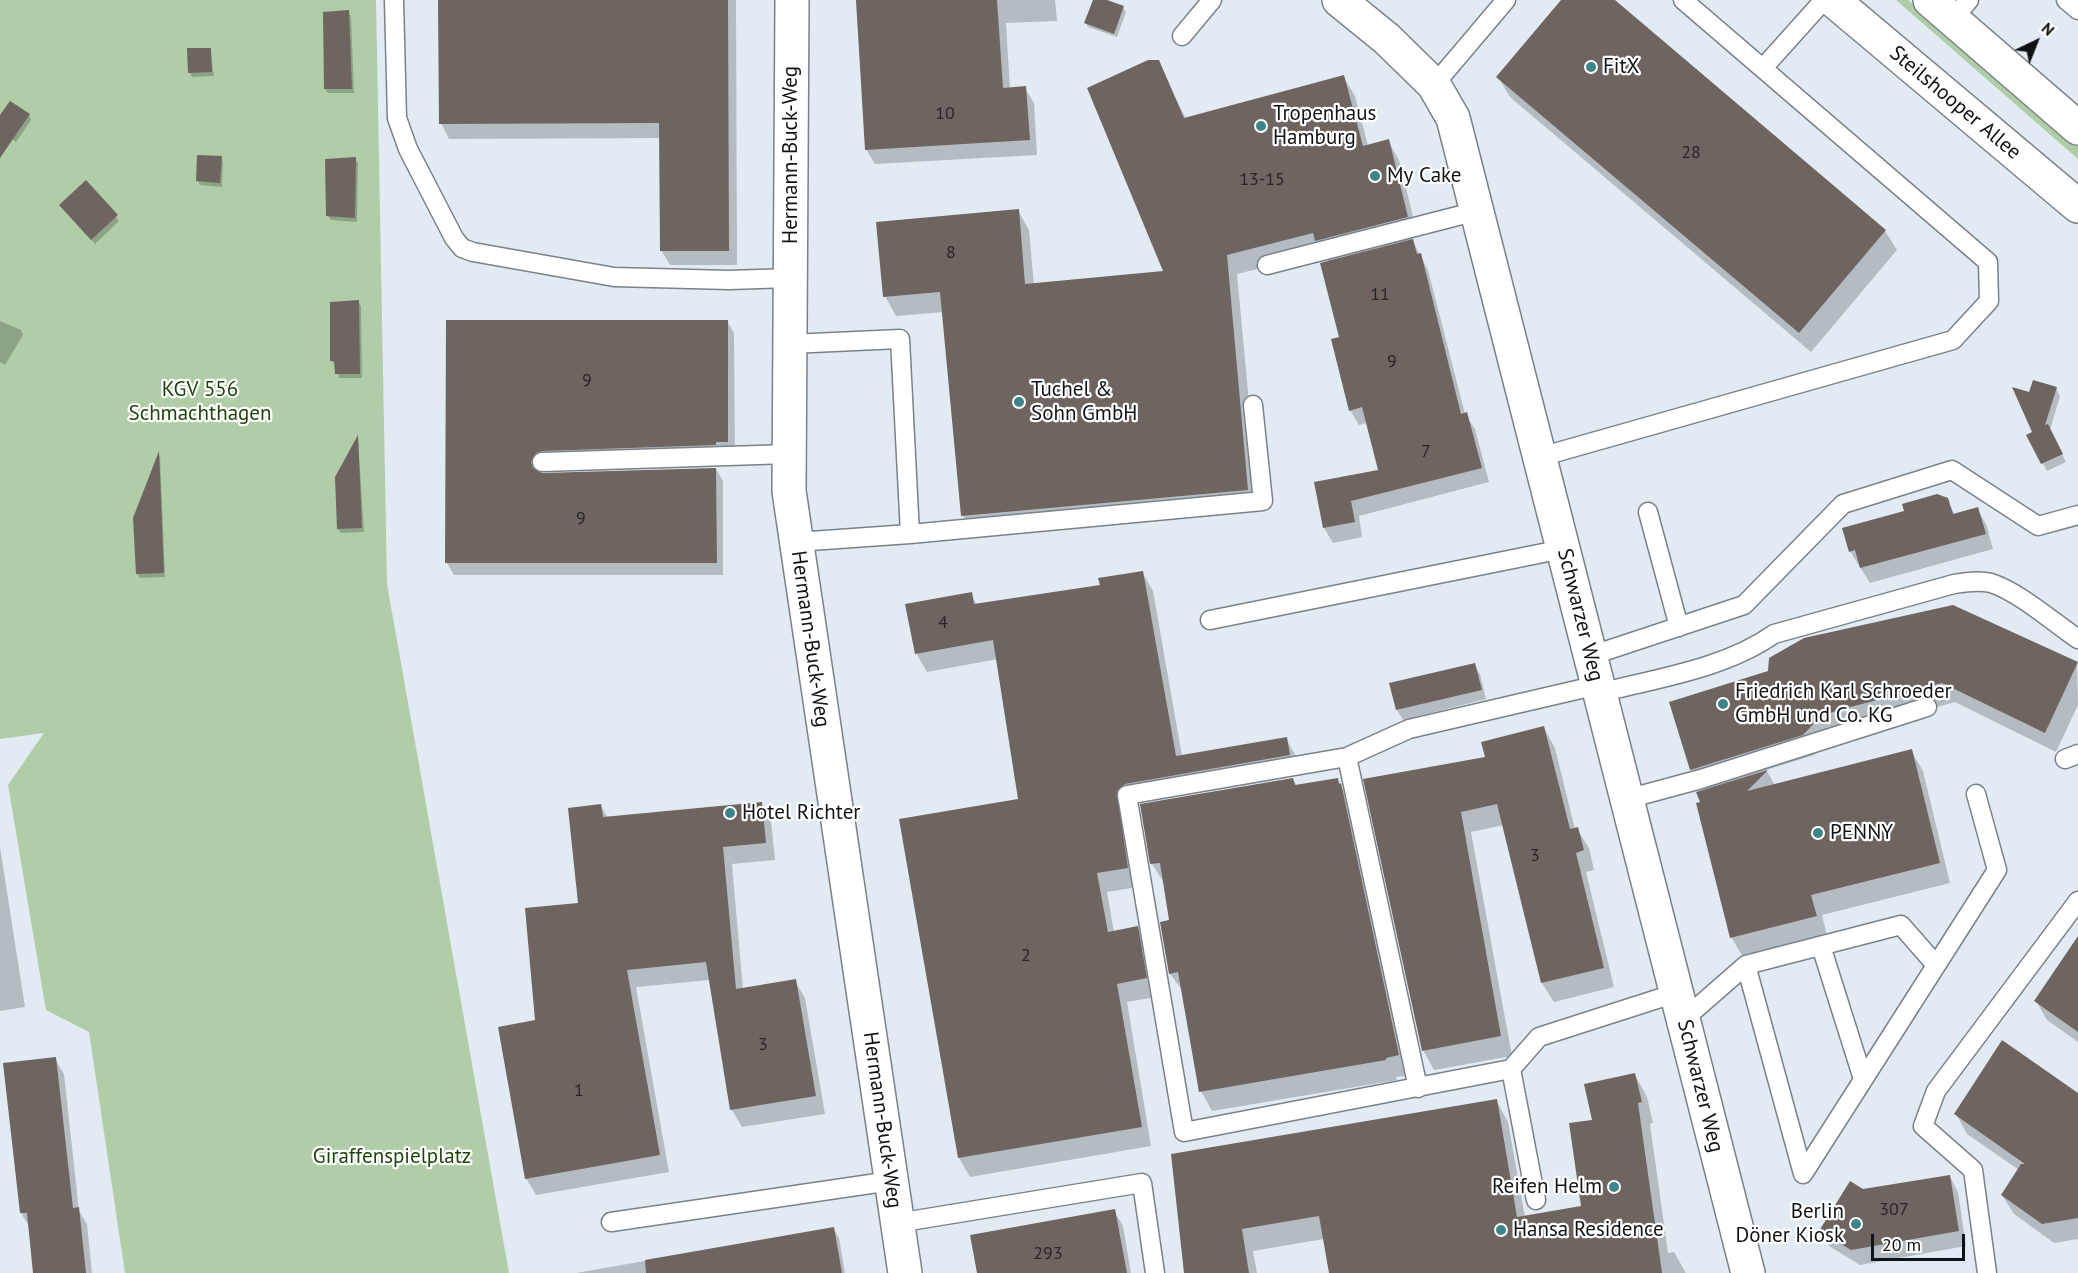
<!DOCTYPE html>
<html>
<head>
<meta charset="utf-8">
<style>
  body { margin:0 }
  #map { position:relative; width:2078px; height:1273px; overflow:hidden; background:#e2ebf3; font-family:"PT Sans",sans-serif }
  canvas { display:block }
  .north { position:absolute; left:2006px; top:12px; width:60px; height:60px; -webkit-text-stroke:4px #fff; paint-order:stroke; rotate:43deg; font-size:16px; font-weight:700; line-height:24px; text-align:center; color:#101316 }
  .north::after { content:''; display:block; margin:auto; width:21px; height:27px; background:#101316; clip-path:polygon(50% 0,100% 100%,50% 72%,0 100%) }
  .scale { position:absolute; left:1871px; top:1234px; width:94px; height:27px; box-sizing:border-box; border:3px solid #101316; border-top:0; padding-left:8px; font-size:18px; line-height:21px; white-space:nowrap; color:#101316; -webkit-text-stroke:4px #fff; paint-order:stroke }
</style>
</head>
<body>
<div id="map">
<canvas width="2078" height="1273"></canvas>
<div class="north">N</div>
<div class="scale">20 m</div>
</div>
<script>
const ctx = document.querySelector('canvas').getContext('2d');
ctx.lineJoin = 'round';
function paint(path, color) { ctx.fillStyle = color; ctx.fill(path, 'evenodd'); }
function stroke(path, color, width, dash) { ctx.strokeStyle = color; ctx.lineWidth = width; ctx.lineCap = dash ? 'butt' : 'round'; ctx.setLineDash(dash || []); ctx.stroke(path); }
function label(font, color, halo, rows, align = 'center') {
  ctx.font = font + ' "PT Sans",sans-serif'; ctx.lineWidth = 4.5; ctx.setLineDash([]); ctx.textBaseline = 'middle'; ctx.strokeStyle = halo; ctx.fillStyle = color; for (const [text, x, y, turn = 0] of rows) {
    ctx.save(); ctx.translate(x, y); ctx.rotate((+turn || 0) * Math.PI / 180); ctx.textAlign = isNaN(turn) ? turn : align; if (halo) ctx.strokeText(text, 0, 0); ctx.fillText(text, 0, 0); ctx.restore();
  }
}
const green = new Path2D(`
  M 0,0 L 376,0 L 387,584 L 509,1273 L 125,1273 L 89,1032 L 46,1010 L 8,785 L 44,733 L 0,739 Z
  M 1896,0 L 1908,0 L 2078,144 L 2078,159 Z`);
const shadow = new Path2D(`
  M 440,0 L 736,0 L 737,265 L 670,265 L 661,250 L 661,138 L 449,139 L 441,123 Z
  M 856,0 L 1055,0 L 1057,21 L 1006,23 L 1010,89 L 1025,88 L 1034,103 L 1037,155 L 875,164 L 866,149 Z
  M 1094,0 L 1103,0 L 1123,8 L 1126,12 L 1117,37 L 1088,27 L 1086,23 Z
  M 1563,0 L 1613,0 L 1885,231 L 1897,250 L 1811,352 L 1510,97 L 1498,77 Z
  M 348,12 L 351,16 L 354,93 L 328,93 L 325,89 Z
  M 210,49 L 214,76 L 192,77 L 190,72 Z
  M 1158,62 L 1186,119 L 1343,76 L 1355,96 L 1368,146 L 1388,141 L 1399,160 L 1418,237 L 1411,238 L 1428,270 L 1465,414 L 1475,429 L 1489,482 L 1359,516 L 1362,537 L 1333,543 L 1324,528 L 1316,484 L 1380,472 L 1367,423 L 1359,425 L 1350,410 L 1329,262 L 1323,253 L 1237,274 L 1259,509 L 974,535 L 963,515 L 944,312 L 896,316 L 885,296 L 1018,211 L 1029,230 L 1034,285 L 1165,273 Z
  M 29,115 L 31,120 L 16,142 L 0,130 L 0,118 Z
  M 221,158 L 223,162 L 222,187 L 200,185 L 198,181 Z
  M 355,158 L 358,163 L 357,222 L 331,220 L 328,216 Z
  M 86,183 L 119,221 L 95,244 L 61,206 Z
  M 358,302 L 361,306 L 362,378 L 339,378 L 336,365 L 331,361 Z
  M 0,321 L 21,330 L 23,335 L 5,365 L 0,362 Z
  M 727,321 L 734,333 L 735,454 L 542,465 L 538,473 L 542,475 L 716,469 L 723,481 L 723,575 L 454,575 L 447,563 L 448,322 Z
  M 2056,388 L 2060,396 L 2050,430 L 2066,462 L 2047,471 L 2028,436 L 2034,433 Z
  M 358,438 L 364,532 L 341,533 L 338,529 L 337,477 Z
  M 160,455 L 165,577 L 140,578 L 137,573 L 135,519 Z
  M 1947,500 L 1955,515 L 1977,509 L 1986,524 L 1993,549 L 1870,583 L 1850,551 Z
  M 1142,572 L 1153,591 L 1182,756 L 1286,739 L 1297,758 L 1136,802 L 1138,887 L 1107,892 L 1114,932 L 1137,928 L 1148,946 L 1156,997 L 1127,1002 L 1151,1146 L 970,1177 L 959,1158 L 1020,800 L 998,659 L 927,672 L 916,653 L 971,594 L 977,605 L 1101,586 Z
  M 2077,663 L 2078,705 L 2056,752 L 1955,702 L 1833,736 L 1814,755 L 1766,770 L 1775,785 L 1911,751 L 1923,771 L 1950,883 L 1822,915 L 1827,936 L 1743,957 L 1731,937 L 1702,803 L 1704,791 L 1691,770 L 1671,703 Z
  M 1474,664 L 1480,674 L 1486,699 L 1403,720 L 1397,710 L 1391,684 Z
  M 1544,728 L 1555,748 L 1575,829 L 1577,829 L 1589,848 L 1594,870 L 1586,872 L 1614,987 L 1554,1002 L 1542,983 L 1504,825 L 1471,832 L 1512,1056 L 1434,1070 L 1423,1050 L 1365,781 L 1487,758 Z
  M 1293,779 L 1297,786 L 1337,779 L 1349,799 L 1410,1075 L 1396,1077 L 1397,1080 L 1212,1111 L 1201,1091 L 1184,993 L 1170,974 L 1171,921 L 1165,884 L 1152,864 L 1142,805 Z
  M 761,803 L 771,821 L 775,860 L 732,864 L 743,990 L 795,981 L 805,998 L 825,1114 L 742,1127 L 732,1110 L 710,980 L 636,987 L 669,1172 L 536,1195 L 526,1178 L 537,1022 L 579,905 L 601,806 L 608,818 Z
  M 0,847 L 25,1007 L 0,1011 Z
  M 2078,939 L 2078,1042 L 2047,1020 L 2036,1001 Z
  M 55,1059 L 64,1074 L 79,1211 L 87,1224 L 92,1273 L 35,1273 L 30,1228 L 21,1213 Z
  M 1635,1075 L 1647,1097 L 1653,1123 L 1650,1124 L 1668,1253 L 1674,1252 L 1686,1273 L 1330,1273 L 1324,1239 L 1253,1251 L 1257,1273 L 1186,1273 L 1173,1156 L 1496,1100 L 1508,1122 L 1525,1217 L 1583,1207 L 1594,1121 Z
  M 2078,1095 L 2078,1239 L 2054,1243 L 2014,1214 L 2002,1195 L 2019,1170 L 1967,1134 L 1956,1114 Z
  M 1950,1177 L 1958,1192 L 1966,1246 L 1860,1265 L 1829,1246 L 1821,1231 L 1863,1190 Z
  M 1114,1211 L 1123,1226 L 1131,1273 L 979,1273 Z
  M 833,1228 L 839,1238 L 845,1273 L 576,1273 Z`);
const building = new Path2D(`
  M 438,0 L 728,0 L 729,251 L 660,251 L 659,123 L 439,124 Z
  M 856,0 L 997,0 L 1003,88 L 1026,86 L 1030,140 L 865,150 Z
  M 1093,0 L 1107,0 L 1124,6 L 1114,34 L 1084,23 Z
  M 1561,0 L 1615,0 L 1886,230 L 1799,333 L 1496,77 Z
  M 349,10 L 352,89 L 324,89 L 323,12 Z
  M 187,48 L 211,48 L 212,72 L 188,73 Z
  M 1148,60 L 1159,60 L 1184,118 L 1344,75 L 1363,146 L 1389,139 L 1408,217 L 1315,241 L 1313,233 L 1227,255 L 1248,490 L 961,516 L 940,292 L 883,297 L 876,222 L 1019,209 L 1025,284 L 1163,271 L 1087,88 Z
  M 10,101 L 30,114 L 0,158 L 0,115 Z
  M 197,155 L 222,156 L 220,183 L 196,181 Z
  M 356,157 L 355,218 L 326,216 L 325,159 Z
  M 86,180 L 118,215 L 91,240 L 59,205 Z
  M 1413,239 L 1417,254 L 1421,253 L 1461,414 L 1467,412 L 1482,468 L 1351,501 L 1355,522 L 1323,528 L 1314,482 L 1378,470 L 1362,407 L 1349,411 L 1331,339 L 1339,337 L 1320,263 Z
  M 359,300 L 360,374 L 335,374 L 334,361 L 330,361 L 330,302 Z
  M 446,320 L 728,320 L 728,442 L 716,442 L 716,445 L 542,451 L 536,453 L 531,462 L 533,468 L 542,473 L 716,468 L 717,563 L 445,563 Z
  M 2033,380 L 2057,387 L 2045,425 L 2048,424 L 2063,454 L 2041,464 L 2026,435 L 2032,432 L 2012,387 L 2029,392 Z
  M 358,435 L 362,528 L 337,529 L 335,477 Z
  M 159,451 L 164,573 L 136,574 L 133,518 Z
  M 1937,494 L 1948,498 L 1953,514 L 1978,507 L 1986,534 L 1860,568 L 1855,550 L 1849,552 L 1842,528 L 1904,511 L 1902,504 Z
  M 1143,571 L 1176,756 L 1287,737 L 1290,755 L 1125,784 L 1117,791 L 1128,868 L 1097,873 L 1108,932 L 1138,926 L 1147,978 L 1117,984 L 1142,1127 L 958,1158 L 899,819 L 1018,799 L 993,640 L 915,654 L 905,604 L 972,592 L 974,604 L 1100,585 L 1098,578 Z
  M 1953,605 L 2078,662 L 2045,733 L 1942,683 L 1839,710 L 1821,716 L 1803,735 L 1690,770 L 1669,702 L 1768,671 L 1769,658 L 1804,638 Z
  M 1475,663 L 1482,690 L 1396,710 L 1389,683 Z
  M 1544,726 L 1570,829 L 1578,827 L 1584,850 L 1576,853 L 1604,968 L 1541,983 L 1497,804 L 1461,812 L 1501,1036 L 1422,1051 L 1363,779 L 1485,757 L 1481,742 Z
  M 1912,749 L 1940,863 L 1811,895 L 1817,916 L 1730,938 L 1696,803 L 1700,802 L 1696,792 L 1768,770 L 1747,791 Z
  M 1293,778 L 1295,785 L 1338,778 L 1339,784 L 1341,783 L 1399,1055 L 1386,1058 L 1386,1060 L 1199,1092 L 1178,972 L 1169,974 L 1160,922 L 1169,920 L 1160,863 L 1150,864 L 1140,804 Z
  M 762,802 L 766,843 L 723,847 L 736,989 L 796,979 L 816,1096 L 730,1110 L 706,962 L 627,970 L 660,1155 L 525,1179 L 498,1027 L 535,1020 L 525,908 L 578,903 L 568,808 L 601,804 L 603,817 Z
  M 2078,936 L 2078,1032 L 2034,1001 Z
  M 2002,1040 L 2078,1093 L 2078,1218 L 2042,1224 L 2001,1195 L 2021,1164 L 2025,1164 L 1954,1114 Z
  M 56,1057 L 73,1208 L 79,1207 L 86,1273 L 33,1273 L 27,1213 L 20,1213 L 3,1063 Z
  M 1635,1073 L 1642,1102 L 1638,1103 L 1662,1273 L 1329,1273 L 1319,1216 L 1242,1229 L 1249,1273 L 1184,1273 L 1171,1154 L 1497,1099 L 1517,1217 L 1581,1206 L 1569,1123 L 1592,1120 L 1584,1084 Z
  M 1950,1175 L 1959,1231 L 1851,1250 L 1819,1231 L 1850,1181 L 1863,1189 Z
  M 1115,1209 L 1127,1273 L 977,1273 L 970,1235 Z
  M 834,1227 L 842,1273 L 646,1273 L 645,1260 Z`);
const service = new Path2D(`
  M 394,0 L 397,118 L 408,149 L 454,238 L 462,248 L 473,252 L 614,277 L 729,280 L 790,278
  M 2066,0 L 2078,10
  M 1953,19 L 1969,0
  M 1182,36 L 1212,0
  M 1763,68 L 1824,0
  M 1434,85 L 1506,0
  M 1267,265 L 1477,211
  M 790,344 L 900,339 L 910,534
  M 1540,457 L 1953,340 L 1989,301 L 1988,262 L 1683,0
  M 542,462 L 789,454
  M 1648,512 L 1679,627
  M 796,542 L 910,534 L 1263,501 L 1253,405
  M 1210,620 L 1563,549
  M 1590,656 L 1744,605 L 1843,504 L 1952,470 L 2038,526 L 2078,515
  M 1600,693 C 1658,678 1724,669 1774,634 L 1954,584 C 1966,582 1979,580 1991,583 C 2019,592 2053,622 2078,639
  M 1347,757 L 1409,729 L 1598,685
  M 2065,759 L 2078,754
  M 1627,799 L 1701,779 L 1927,707
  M 1821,946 L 1863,1079
  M 1746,965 L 1803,1174
  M 1683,1020 L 1746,965 L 1901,925 L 1936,965
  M 1511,1069 L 1536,1200
  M 1418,1088 L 1347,757 L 1127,795 L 1184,1132 L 1511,1069 L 1539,1037 L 1676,993
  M 1803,1174 L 1997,870 L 1976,794
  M 611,1222 L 891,1181
  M 897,1223 L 1142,1183 L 1155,1273
  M 1987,1273 L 1973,1170 L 1923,1126 L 1936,1091 L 2078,901`);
const minor = new Path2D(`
  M 792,0 L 789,491 L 905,1273
  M 1339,0 L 1387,39 L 1434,85 L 1453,118 L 1748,1273`);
const secondary = new Path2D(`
  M 1833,0 L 2078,206
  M 1930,0 L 2078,128`);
const markers = [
  [1591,67,6,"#3c8487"],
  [1261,126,6,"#3c8487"],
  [1375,176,6,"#3c8487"],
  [1019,402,6,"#3c8487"],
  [1723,704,6,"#3c8487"],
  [730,813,6,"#3c8487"],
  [1818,833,6,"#3c8487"],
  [1614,1187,6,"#3c8487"],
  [1856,1224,6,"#3c8487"],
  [1501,1230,6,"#3c8487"]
];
const numberNames = [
  ["10",945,114],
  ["28",1691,153],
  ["13-15",1262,180],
  ["8",951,253],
  ["11",1380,295],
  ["9",1392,362],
  ["9",587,381],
  ["7",1426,452],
  ["9",581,519],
  ["4",943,623],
  ["3",1535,856],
  ["2",1026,956],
  ["3",763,1045],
  ["1",579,1091],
  ["307",1894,1210],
  ["293",1048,1254]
];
const poiNames = [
  ["FitX",1603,67],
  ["Tropenhaus",1273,114],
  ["Hamburg",1273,138],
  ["My Cake",1387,176],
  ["Tuchel &",1031,390],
  ["Sohn GmbH",1031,414],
  ["Friedrich Karl Schroeder",1735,692],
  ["GmbH und Co. KG",1735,716],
  ["Hotel Richter",742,813],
  ["PENNY",1830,833],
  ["Reifen Helm",1602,1187,"right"],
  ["Berlin",1844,1212,"right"],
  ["Döner Kiosk",1844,1236,"right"],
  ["Hansa Residence",1513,1230]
];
const streetNames = [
  ["Steilshooper Allee",1955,103,40],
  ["Hermann-Buck-Weg",791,155,-90],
  ["Schwarzer Weg",1580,615,76],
  ["Hermann-Buck-Weg",810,639,82],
  ["Schwarzer Weg",1700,1086,76],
  ["Hermann-Buck-Weg",882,1120,82]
];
const parkNames = [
  ["KGV 556",200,390],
  ["Schmachthagen",200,414],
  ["Giraffenspielplatz",392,1157]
];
paint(green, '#b0cda7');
paint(shadow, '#0003');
paint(building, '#6e6460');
stroke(service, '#7a8288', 21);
stroke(minor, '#7a8288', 36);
stroke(secondary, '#7a8288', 36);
stroke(service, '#fff', 18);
stroke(minor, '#fff', 33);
stroke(secondary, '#fff', 33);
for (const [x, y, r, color] of markers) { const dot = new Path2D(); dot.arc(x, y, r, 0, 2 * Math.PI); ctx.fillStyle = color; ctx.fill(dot); stroke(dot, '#fff', 2); }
label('18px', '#282728', null, numberNames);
label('21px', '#101316', '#fff', poiNames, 'left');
label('21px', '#101316', '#fff', streetNames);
label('21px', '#1d450b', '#fff', parkNames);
</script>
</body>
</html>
